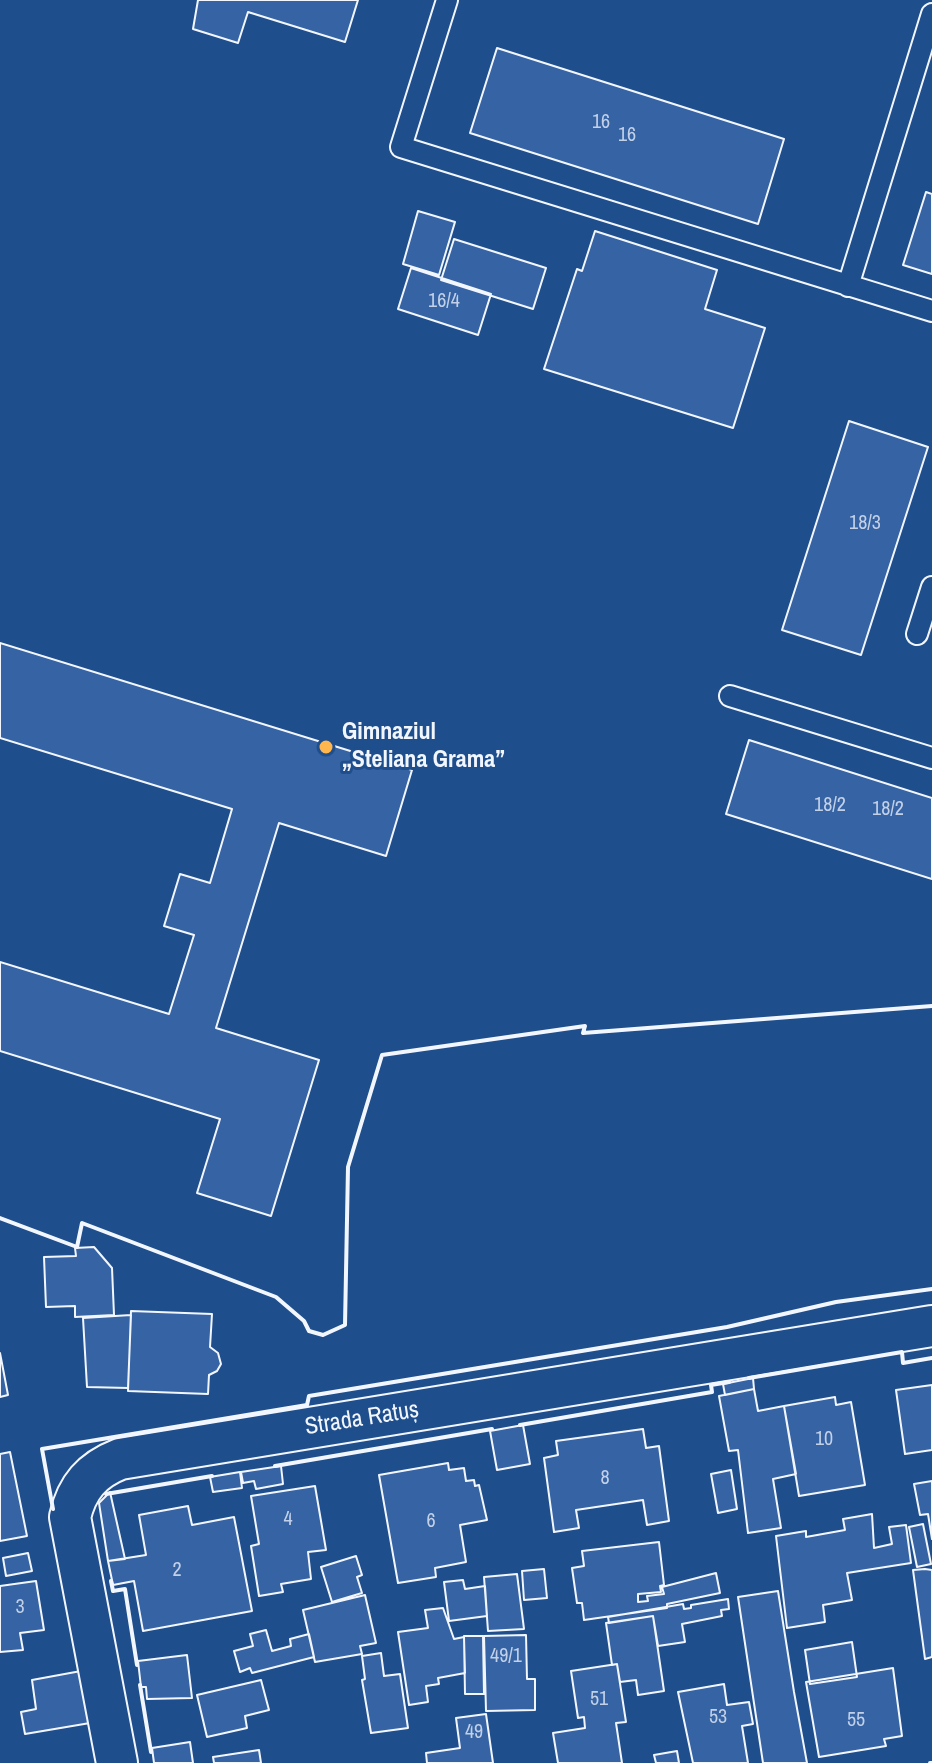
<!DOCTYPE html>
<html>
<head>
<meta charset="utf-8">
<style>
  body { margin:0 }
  canvas { display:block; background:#1f4e8c }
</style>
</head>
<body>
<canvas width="932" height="1763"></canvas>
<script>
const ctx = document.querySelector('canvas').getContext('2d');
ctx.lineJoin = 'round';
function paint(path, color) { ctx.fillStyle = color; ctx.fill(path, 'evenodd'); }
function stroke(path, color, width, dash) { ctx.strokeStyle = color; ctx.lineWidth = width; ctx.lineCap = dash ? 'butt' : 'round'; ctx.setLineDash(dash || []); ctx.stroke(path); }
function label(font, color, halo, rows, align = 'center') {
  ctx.font = font + ' "Archivo Narrow",sans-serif'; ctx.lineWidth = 6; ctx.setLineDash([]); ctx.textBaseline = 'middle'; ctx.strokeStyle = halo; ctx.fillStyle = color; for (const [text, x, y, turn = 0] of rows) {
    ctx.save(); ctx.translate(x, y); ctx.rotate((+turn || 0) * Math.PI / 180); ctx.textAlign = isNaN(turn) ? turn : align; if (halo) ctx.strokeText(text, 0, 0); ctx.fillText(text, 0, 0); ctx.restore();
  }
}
const building = new Path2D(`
  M 198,0 L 358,0 L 345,42 L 248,12 L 238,43 L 193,29 Z
  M 497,48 L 784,139 L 758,224 L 470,133 Z
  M 926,192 L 932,194 L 932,274 L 903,265 Z
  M 418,211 L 455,222 L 439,275 L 403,264 Z
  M 595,231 L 717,270 L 705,309 L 765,328 L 733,428 L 544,369 L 577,269 L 582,271 Z
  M 454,239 L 546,268 L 533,309 L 441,280 Z
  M 411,268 L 491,294 L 478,335 L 398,309 Z
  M 849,421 L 928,447 L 861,655 L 782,630 Z
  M 0,643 L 412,770 L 386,856 L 279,823 L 216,1028 L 319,1060 L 271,1216 L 197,1193 L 220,1119 L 0,1051 L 0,962 L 169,1014 L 194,935 L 164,926 L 180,874 L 210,883 L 232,809 L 0,738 Z
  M 749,740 L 932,798 L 932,879 L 726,814 Z
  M 94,1247 L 112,1268 L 114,1315 L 75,1317 L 75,1306 L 46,1307 L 44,1257 L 76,1256 L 75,1248 Z
  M 131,1311 L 212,1314 L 210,1347 L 218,1353 L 221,1364 L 217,1371 L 209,1375 L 208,1394 L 128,1391 Z
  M 131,1315 L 128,1388 L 87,1387 L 83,1318 Z
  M 0,1353 L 8,1395 L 0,1397 Z
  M 753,1378 L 754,1389 L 725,1395 L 723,1384 Z
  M 932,1385 L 932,1450 L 905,1454 L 896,1390 Z
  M 754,1389 L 758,1411 L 784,1406 L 796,1474 L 773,1479 L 781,1528 L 748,1533 L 738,1450 L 729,1451 L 719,1396 Z
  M 835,1397 L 836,1405 L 851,1402 L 865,1485 L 799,1496 L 784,1406 Z
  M 523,1425 L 530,1464 L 497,1470 L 490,1431 Z
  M 643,1429 L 646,1448 L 659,1446 L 669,1521 L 647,1525 L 643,1500 L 576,1510 L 579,1528 L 554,1532 L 544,1458 L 558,1455 L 556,1441 Z
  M 10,1452 L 27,1536 L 0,1541 L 0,1454 Z
  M 448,1463 L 449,1470 L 464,1468 L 466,1481 L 474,1480 L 475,1486 L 479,1485 L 487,1520 L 460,1525 L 466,1562 L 435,1568 L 436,1577 L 398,1583 L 379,1475 Z
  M 281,1466 L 283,1484 L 256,1489 L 254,1481 L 243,1483 L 241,1472 Z
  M 731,1470 L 737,1509 L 718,1513 L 711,1474 Z
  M 240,1472 L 242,1488 L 213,1492 L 210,1477 Z
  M 932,1481 L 932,1539 L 928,1514 L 920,1515 L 914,1484 Z
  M 315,1486 L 326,1550 L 308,1552 L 311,1579 L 281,1584 L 283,1592 L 259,1596 L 251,1546 L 259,1544 L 251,1496 Z
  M 110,1492 L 125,1559 L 108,1561 L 99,1503 Z
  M 188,1506 L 192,1525 L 234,1517 L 252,1611 L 143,1631 L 134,1581 L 113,1585 L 108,1561 L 146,1555 L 139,1515 Z
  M 872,1514 L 874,1548 L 892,1544 L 889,1527 L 906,1525 L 911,1563 L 847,1573 L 852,1600 L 823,1605 L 825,1622 L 787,1628 L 776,1536 L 806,1531 L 806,1537 L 845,1530 L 843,1519 Z
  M 923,1524 L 931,1564 L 917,1567 L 909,1527 Z
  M 659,1542 L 664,1585 L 660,1586 L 661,1592 L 638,1594 L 638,1602 L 648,1601 L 647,1596 L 664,1594 L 662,1587 L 716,1573 L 720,1593 L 667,1604 L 667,1608 L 584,1620 L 582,1603 L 577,1603 L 572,1568 L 584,1566 L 582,1551 Z
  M 28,1553 L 32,1571 L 6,1576 L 3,1558 Z
  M 356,1556 L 362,1575 L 357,1577 L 362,1593 L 332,1602 L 321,1567 Z
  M 544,1569 L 547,1598 L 524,1600 L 522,1571 Z
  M 925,1569 L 932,1570 L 932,1657 L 925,1659 L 913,1570 Z
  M 517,1574 L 524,1629 L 488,1631 L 484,1577 Z
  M 463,1580 L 465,1589 L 485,1586 L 487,1616 L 449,1621 L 444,1582 Z
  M 36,1581 L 44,1630 L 20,1633 L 23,1650 L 0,1652 L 0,1586 Z
  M 778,1591 L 794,1692 L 807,1763 L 763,1763 L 738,1597 Z
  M 365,1595 L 376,1643 L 360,1646 L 362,1654 L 315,1662 L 303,1610 Z
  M 728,1599 L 729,1609 L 721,1610 L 722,1616 L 682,1624 L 685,1642 L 658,1646 L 653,1616 L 609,1623 L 608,1617 L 683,1604 L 684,1609 L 691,1608 L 691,1605 Z
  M 443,1608 L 454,1639 L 464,1637 L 465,1673 L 438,1678 L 439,1684 L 426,1686 L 428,1702 L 409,1705 L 398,1632 L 428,1628 L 425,1610 Z
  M 653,1616 L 664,1691 L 638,1695 L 636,1680 L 620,1682 L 617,1664 L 612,1665 L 606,1623 Z
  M 266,1630 L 272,1651 L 291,1646 L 290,1639 L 309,1634 L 314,1657 L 252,1673 L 250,1668 L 240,1672 L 234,1651 L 253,1646 L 250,1634 Z
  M 526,1635 L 527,1679 L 535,1679 L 535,1710 L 486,1711 L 484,1636 Z
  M 464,1636 L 483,1636 L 484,1694 L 465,1694 Z
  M 852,1642 L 857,1677 L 810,1684 L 805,1650 Z
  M 381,1653 L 384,1676 L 400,1674 L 408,1728 L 371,1733 L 362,1680 L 365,1679 L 362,1656 Z
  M 187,1655 L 192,1698 L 147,1699 L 146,1687 L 141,1687 L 138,1661 Z
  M 617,1664 L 626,1722 L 616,1723 L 622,1763 L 558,1763 L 553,1733 L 585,1728 L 584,1717 L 578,1718 L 571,1671 Z
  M 893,1668 L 902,1736 L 884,1739 L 886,1746 L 819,1757 L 806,1682 Z
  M 81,1671 L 90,1723 L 25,1734 L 21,1712 L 36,1709 L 32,1680 Z
  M 261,1680 L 269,1710 L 245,1716 L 247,1728 L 207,1737 L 197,1695 Z
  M 724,1684 L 727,1705 L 749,1702 L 753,1724 L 742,1726 L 748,1763 L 693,1763 L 678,1692 Z
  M 486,1714 L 493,1763 L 427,1763 L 426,1753 L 460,1748 L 456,1718 Z
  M 190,1742 L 193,1763 L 154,1763 L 152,1748 Z
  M 259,1750 L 261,1763 L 214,1763 L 213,1757 Z
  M 677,1751 L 679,1763 L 656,1763 L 654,1755 Z`);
const lane = new Path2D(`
  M 447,0 L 401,147 L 932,311
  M 848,286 L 932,14
  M 917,634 L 932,587
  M 730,696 L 932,758`);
const street = new Path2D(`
  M 117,1763 L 70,1517 C 77,1487 92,1470 120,1459 L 932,1326`);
const wall = new Path2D(`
  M 0,1218 L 77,1247 L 82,1223 L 276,1297 L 304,1321 L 309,1331 L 323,1335 L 345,1325 L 348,1167 L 382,1055 L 585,1026 L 583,1033 L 932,1006
  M 749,1378 L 902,1352 L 903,1363 L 932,1358
  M 520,1425 L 712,1392 L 711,1385 L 729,1382
  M 275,1466 L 492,1429
  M 106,1494 L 212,1476
  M 53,1509 L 42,1449 L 307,1405 L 309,1396 L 727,1327 L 836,1302 L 932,1289
  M 111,1581 L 113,1591 L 125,1589 L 137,1665
  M 140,1685 L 151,1752
  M 930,1763 L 932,1763`);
const markers = [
  [326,747,8,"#ffb74d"]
];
const numberNames = [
  ["16",601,123],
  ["16",627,136],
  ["16/4",444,302],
  ["18/3",865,524],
  ["18/2",830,806],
  ["18/2",888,810],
  ["10",824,1440],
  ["8",605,1479],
  ["4",288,1520],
  ["6",431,1522],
  ["2",177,1571],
  ["3",20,1608],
  ["49/1",506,1657],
  ["51",599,1700],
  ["53",718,1718],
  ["55",856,1721],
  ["49",474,1733]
];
const poiNames = [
  ["Gimnaziul",342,733],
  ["„Steliana Grama”",342,761]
];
const streetNames = [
  ["Strada Ratuș",362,1419,-9]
];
paint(building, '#3563a3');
stroke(building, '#f2f6ff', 2);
stroke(lane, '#f2f6ff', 24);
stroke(street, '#f2f6ff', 44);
stroke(lane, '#1f4e8c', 20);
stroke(street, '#1f4e8c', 40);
stroke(wall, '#f2f6ff', 4);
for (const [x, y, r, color] of markers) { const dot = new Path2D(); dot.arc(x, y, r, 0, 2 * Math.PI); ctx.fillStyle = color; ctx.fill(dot); stroke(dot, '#1f4e8c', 3); }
label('20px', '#c3d1e8', null, numberNames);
label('bold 24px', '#f2f6ff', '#1f4e8c', poiNames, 'left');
label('24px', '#f2f6ff', '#1f4e8c', streetNames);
</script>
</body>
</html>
